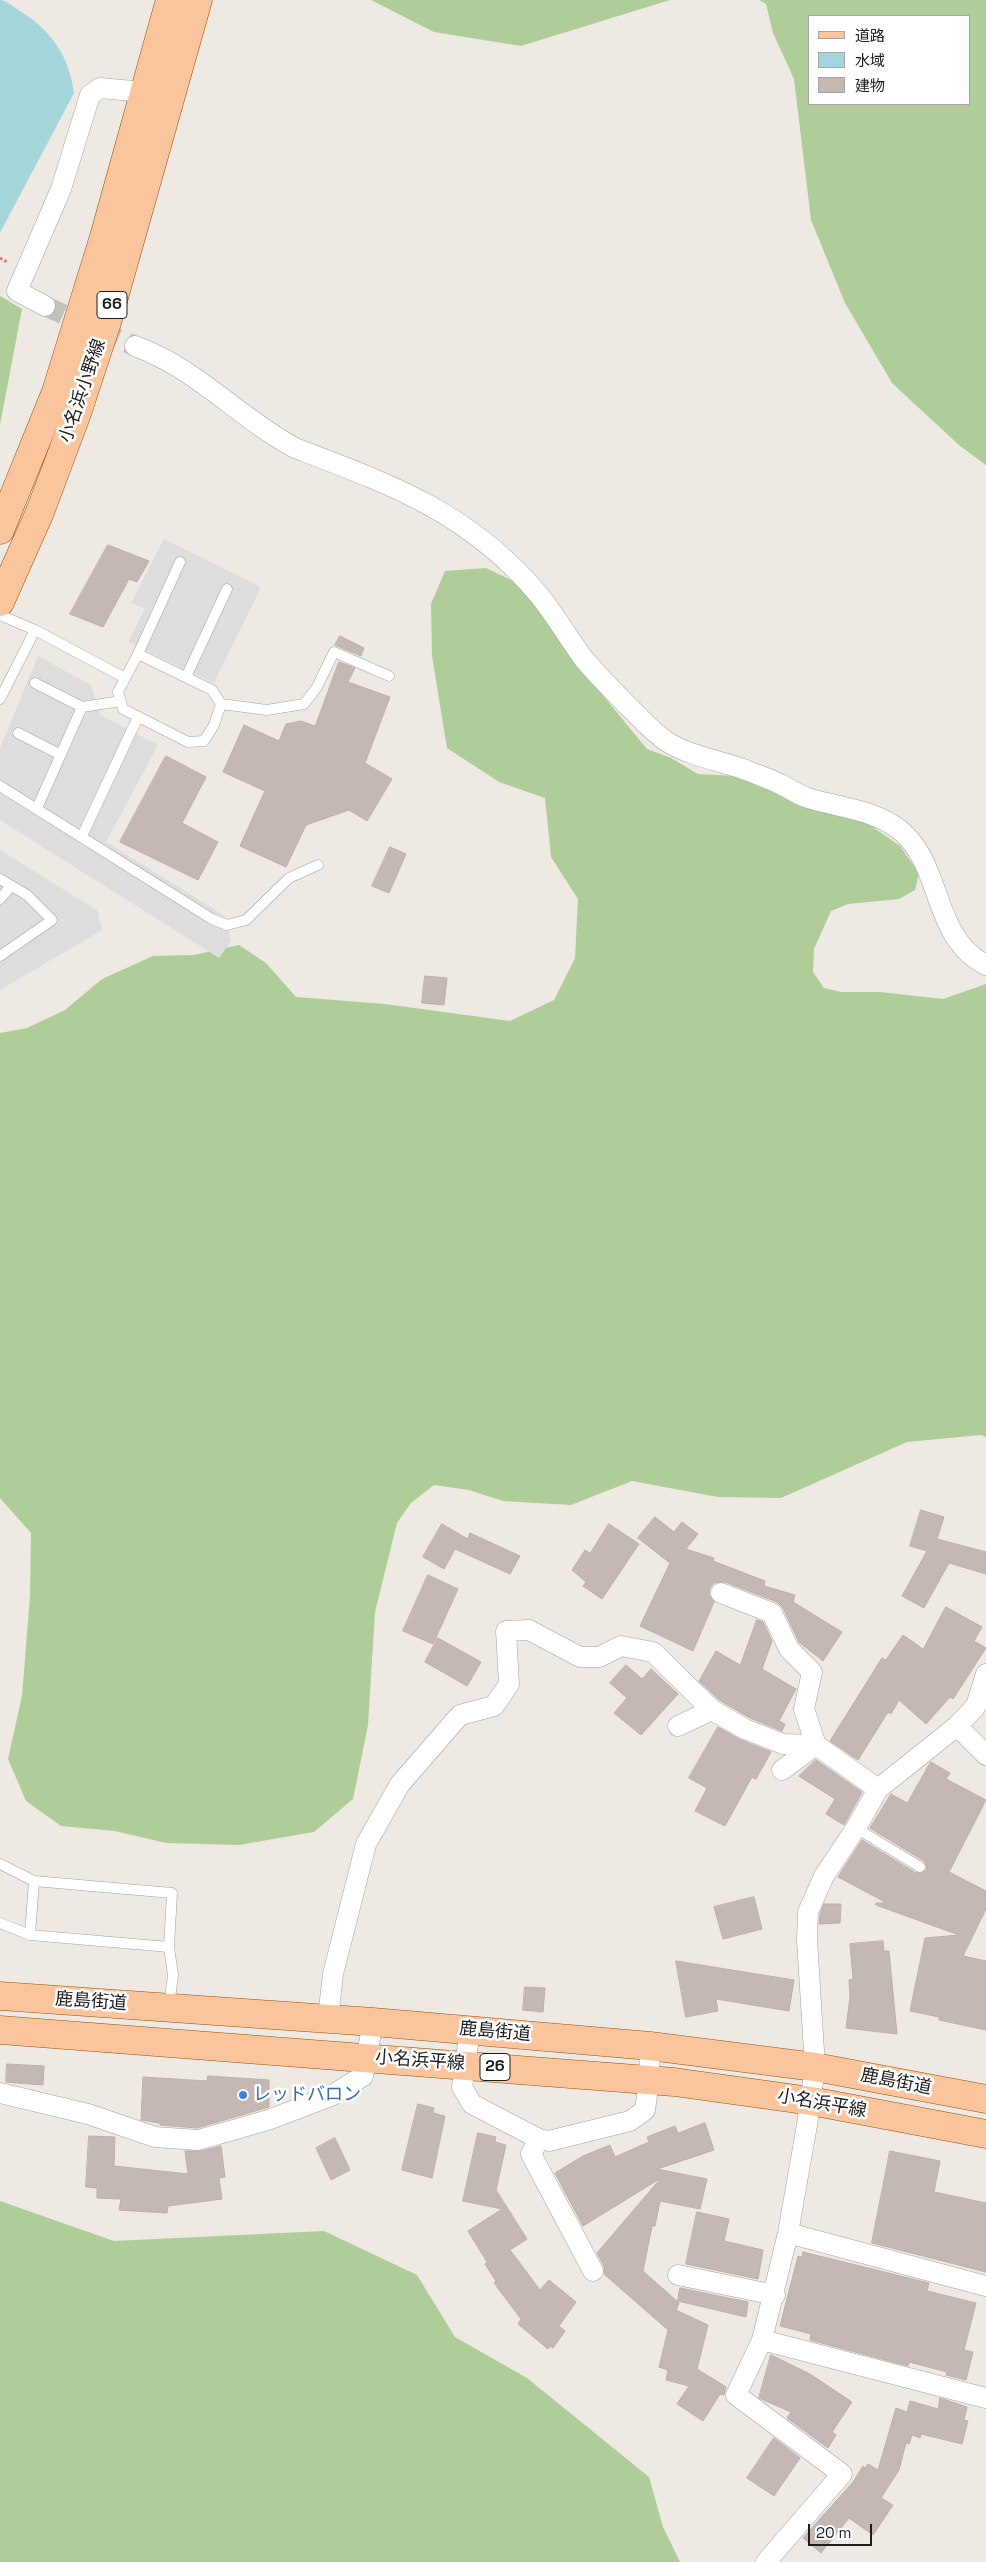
<!DOCTYPE html>
<html>
<head>
<meta charset="utf-8">
<style>
  body { margin:0 }
  #map { position:relative; width:986px; height:2562px; overflow:hidden; background:#eee9e3; font-family:"Space Grotesk","Noto Sans JP",sans-serif }
  canvas { display:block }
  .legend { position:absolute; left:808px; top:15px; width:162px; height:90px; box-sizing:border-box; background:#fff; border:1px solid #a5a5a5; margin:0; padding:6px 9px; list-style:none; font-size:15px; color:#1d1d1d }
  .legend li { display:flex; align-items:center; gap:10px; height:25px }
  .legend b { width:25px; border:1px solid #a5a5a5 }
  .scale { position:absolute; left:808px; top:2524px; width:64px; height:22px; box-sizing:border-box; border:2px solid #1d1d1d; border-top:0; padding-left:6px; font-size:15px; line-height:18px; white-space:nowrap; color:#1d1d1d; -webkit-text-stroke:4px #fff; paint-order:stroke }
</style>
</head>
<body>
<div id="map">
<canvas width="986" height="2562"></canvas>
<ul class="legend">
<li><b style="height:6px;background:#fac59c"></b>道路</li>
<li><b style="height:14px;background:#a4d6db"></b>水域</li>
<li><b style="height:14px;background:#c3b8b3"></b>建物</li>
</ul>
<div class="scale">20 m</div>
</div>
<script>
const ctx = document.querySelector('canvas').getContext('2d');
ctx.lineJoin = 'round';
function paint(path, color) { ctx.fillStyle = color; ctx.fill(path, 'evenodd'); }
function stroke(path, color, width, dash) { ctx.strokeStyle = color; ctx.lineWidth = width; ctx.lineCap = dash ? 'butt' : 'round'; ctx.setLineDash(dash || []); ctx.stroke(path); }
function label(font, color, halo, rows, align = 'center') {
  ctx.font = font + ' "Space Grotesk","Noto Sans JP",sans-serif'; ctx.lineWidth = 5; ctx.setLineDash([]); ctx.textBaseline = 'middle'; ctx.strokeStyle = halo; ctx.fillStyle = color; for (const [text, x, y, turn = 0] of rows) {
    ctx.save(); ctx.translate(x, y); ctx.rotate((+turn || 0) * Math.PI / 180); ctx.textAlign = isNaN(turn) ? turn : align; if (halo) ctx.strokeText(text, 0, 0); ctx.fillText(text, 0, 0); ctx.restore();
  }
}
const forest = new Path2D(`
  M 371,0 L 670,0 L 521,46 L 434,32 Z
  M 759,0 L 986,0 L 986,465 L 960,446 L 892,383 L 845,303 L 811,220 L 794,79 L 773,33 L 766,4 ZM 810,16 L 970,16 L 970,104 L 810,104 Z
  M 0,296 L 22,309 L 0,425 Z
  M 486,568 L 519,584 L 605,698 L 647,749 L 671,758 L 698,774 L 735,776 L 784,797 L 864,821 L 900,846 L 919,873 L 915,890 L 899,899 L 848,904 L 831,911 L 814,949 L 813,972 L 824,988 L 841,992 L 880,992 L 943,999 L 986,984 L 986,1437 L 981,1435 L 907,1442 L 781,1498 L 718,1497 L 632,1481 L 571,1505 L 503,1501 L 469,1490 L 434,1485 L 411,1503 L 397,1523 L 375,1612 L 368,1725 L 353,1799 L 314,1832 L 239,1845 L 166,1843 L 115,1831 L 61,1826 L 26,1801 L 8,1759 L 22,1696 L 30,1596 L 31,1533 L 0,1498 L 0,1033 L 27,1028 L 65,1010 L 102,979 L 153,956 L 194,955 L 239,945 L 266,963 L 296,997 L 385,1004 L 510,1021 L 554,1000 L 575,958 L 578,899 L 551,857 L 545,798 L 499,782 L 447,748 L 432,656 L 431,604 L 445,571 Z
  M 0,2201 L 114,2241 L 324,2231 L 417,2275 L 455,2337 L 527,2378 L 649,2477 L 663,2527 L 680,2562 L 0,2562 Z`);
const parking = new Path2D(`
  M 164,539 L 261,587 L 214,683 L 128,642 L 145,609 L 131,603 Z
  M 38,656 L 91,685 L 100,715 L 158,745 L 106,842 L 225,916 L 231,941 L 219,958 L 0,820 L 0,748 Z
  M 0,850 L 98,911 L 102,930 L 0,990 Z`);
const water = new Path2D(`
  M 0,0 C 7,1 14,7 20,11 C 52,31 69,56 74,93 L 0,233 Z`);
const building = new Path2D(`
  M 108,545 L 149,561 L 137,582 L 129,579 L 103,627 L 70,614 Z
  M 340,636 L 364,648 L 361,656 L 335,645 Z
  M 339,662 L 355,668 L 348,682 L 390,697 L 365,763 L 392,779 L 367,821 L 349,810 L 306,825 L 286,867 L 240,846 L 265,791 L 223,772 L 244,725 L 279,741 L 286,724 L 301,721 L 315,726 Z
  M 166,756 L 206,777 L 182,823 L 218,842 L 198,880 L 120,842 Z
  M 390,847 L 406,854 L 389,893 L 372,886 Z
  M 425,976 L 447,978 L 444,1005 L 422,1003 Z
  M 921,1510 L 944,1517 L 937,1539 L 986,1552 L 986,1574 L 949,1563 L 924,1608 L 902,1596 L 927,1551 L 910,1546 Z
  M 655,1517 L 674,1532 L 682,1522 L 698,1534 L 686,1549 L 714,1558 L 713,1561 L 765,1581 L 764,1586 L 795,1595 L 793,1602 L 842,1632 L 823,1661 L 799,1642 L 783,1608 L 777,1602 L 725,1582 L 714,1583 L 710,1588 L 709,1595 L 714,1602 L 693,1651 L 640,1626 L 670,1563 L 638,1538 Z
  M 442,1524 L 468,1539 L 470,1533 L 520,1556 L 510,1574 L 455,1549 L 444,1569 L 423,1557 Z
  M 609,1524 L 639,1544 L 602,1599 L 583,1586 L 586,1582 L 572,1570 L 585,1550 L 590,1553 Z
  M 428,1575 L 458,1589 L 433,1644 L 403,1631 Z
  M 946,1607 L 982,1627 L 974,1641 L 986,1648 L 953,1699 L 950,1697 L 926,1724 L 899,1700 L 891,1714 L 888,1712 L 858,1760 L 830,1741 L 882,1658 L 886,1660 L 903,1635 L 923,1649 Z
  M 757,1620 L 763,1622 L 772,1641 L 762,1669 L 796,1689 L 779,1721 L 785,1724 L 782,1731 L 750,1718 L 719,1700 L 699,1681 L 716,1651 L 740,1665 Z
  M 438,1638 L 481,1662 L 467,1686 L 425,1662 Z
  M 626,1665 L 642,1679 L 651,1669 L 678,1694 L 641,1735 L 614,1713 L 627,1698 L 610,1683 Z
  M 718,1727 L 741,1740 L 771,1752 L 756,1779 L 752,1777 L 725,1826 L 695,1811 L 707,1788 L 689,1778 Z
  M 816,1760 L 862,1792 L 844,1825 L 826,1814 L 835,1799 L 799,1776 Z
  M 931,1762 L 950,1773 L 946,1779 L 986,1800 L 949,1872 L 986,1891 L 986,1909 L 963,1956 L 986,1961 L 986,2030 L 939,2020 L 939,2017 L 910,2011 L 925,1938 L 959,1935 L 876,1905 L 876,1903 L 887,1903 L 838,1877 L 862,1840 L 916,1873 L 926,1871 L 927,1867 L 924,1861 L 870,1828 L 891,1794 L 907,1803 Z
  M 754,1897 L 762,1929 L 723,1939 L 714,1907 Z
  M 824,1904 L 841,1904 L 840,1923 L 819,1924 L 820,1915 Z
  M 883,1941 L 884,1951 L 889,1951 L 897,2034 L 846,2028 L 850,1997 L 849,1980 L 853,1979 L 850,1944 Z
  M 676,1961 L 794,1980 L 789,2011 L 716,1999 L 718,2011 L 686,2017 Z
  M 525,1987 L 545,1988 L 543,2012 L 523,2010 Z
  M 7,2064 L 44,2066 L 43,2085 L 6,2082 Z
  M 208,2076 L 269,2080 L 269,2107 L 197,2128 L 160,2125 L 160,2123 L 141,2120 L 143,2077 L 207,2081 Z
  M 418,2104 L 434,2108 L 433,2113 L 445,2116 L 432,2178 L 402,2170 Z
  M 705,2123 L 714,2150 L 657,2169 L 707,2179 L 700,2209 L 660,2201 L 655,2226 L 652,2226 L 643,2271 L 679,2303 L 676,2310 L 708,2325 L 697,2369 L 726,2387 L 724,2395 L 720,2394 L 703,2421 L 677,2404 L 689,2386 L 666,2380 L 668,2370 L 659,2367 L 668,2330 L 604,2274 L 604,2266 L 597,2253 L 661,2178 L 583,2226 L 555,2173 L 583,2156 L 610,2145 L 615,2157 L 649,2142 L 647,2137 L 675,2126 L 678,2133 Z
  M 478,2133 L 496,2137 L 495,2142 L 506,2145 L 496,2190 L 527,2239 L 510,2250 L 540,2290 L 549,2280 L 576,2302 L 559,2326 L 565,2331 L 553,2348 L 550,2346 L 548,2349 L 518,2324 L 521,2319 L 494,2283 L 496,2281 L 485,2264 L 487,2262 L 468,2231 L 502,2209 L 463,2201 Z
  M 89,2136 L 115,2137 L 114,2166 L 188,2174 L 185,2151 L 201,2151 L 221,2146 L 225,2177 L 219,2178 L 222,2199 L 168,2206 L 167,2213 L 119,2210 L 121,2199 L 97,2198 L 97,2188 L 86,2187 Z
  M 335,2138 L 350,2170 L 331,2180 L 316,2148 Z
  M 890,2151 L 940,2161 L 934,2192 L 986,2203 L 986,2272 L 872,2243 Z
  M 697,2212 L 729,2219 L 724,2241 L 763,2250 L 758,2279 L 686,2264 Z
  M 803,2252 L 929,2283 L 927,2291 L 976,2303 L 964,2350 L 973,2352 L 966,2380 L 946,2375 L 947,2372 L 909,2362 L 908,2366 L 810,2340 L 811,2334 L 780,2326 L 798,2256 L 802,2257 Z
  M 680,2288 L 748,2302 L 746,2317 L 678,2301 Z
  M 771,2355 L 810,2374 L 852,2402 L 832,2432 L 836,2435 L 828,2448 L 787,2418 L 791,2412 L 759,2398 Z
  M 940,2398 L 967,2407 L 964,2420 L 968,2421 L 962,2444 L 921,2434 L 920,2438 L 912,2435 L 909,2444 L 906,2443 L 899,2470 L 881,2498 L 893,2505 L 873,2535 L 849,2518 L 821,2553 L 803,2538 L 853,2482 L 863,2466 L 865,2468 L 868,2464 L 878,2470 L 896,2408 L 907,2412 L 910,2401 L 938,2409 Z
  M 774,2438 L 800,2458 L 774,2496 L 747,2478 Z`);
const streetTunnel = new Path2D(`
  M 45,306 L 135,346`);
const path = new Path2D(`
  M 0,258 L 7,262`);
const lane = new Path2D(`
  M 0,615 L 35,630 L 125,678
  M 138,654 L 212,690 L 221,704 L 214,725 L 204,741 L 188,742 L 123,709 L 118,692 Z
  M 138,654 L 180,562
  M 186,677 L 227,589
  M 35,683 L 82,707
  M 0,699 L 35,630
  M 221,704 L 267,710 L 304,704 L 317,687 L 334,652 L 389,676
  M 18,733 L 61,755
  M 0,786 L 212,919 L 227,925 L 246,920 L 289,878 L 318,865
  M 37,808 L 82,707 L 121,701
  M 82,836 L 138,717
  M 0,879 L 27,895 L 52,920 L 0,956
  M 0,899 L 11,886
  M 856,1828 L 920,1867
  M 0,1864 L 34,1881
  M 0,1923 L 30,1935 L 169,1947 L 173,1975 L 169,2006
  M 30,1935 L 34,1881 L 172,1893 L 169,1947`);
const street = new Path2D(`
  M 45,306 L 17,291 L 61,189 L 90,95 L 100,88 L 144,92
  M 135,346 C 196,368 239,418 295,448 C 392,485 469,512 539,595 C 555,615 568,637 583,658 C 598,676 616,694 633,711 C 643,721 654,733 666,741 C 691,757 719,760 746,770 C 757,775 769,778 780,784 C 789,788 798,795 808,798 C 840,808 874,809 901,831 C 943,866 932,938 986,965
  M 721,1593 L 772,1613 L 789,1649 L 812,1672 L 804,1709 L 816,1745 L 782,1770
  M 986,1674 L 976,1706 L 957,1726 L 878,1789 L 856,1828 L 824,1876 L 808,1912 L 807,1940 L 815,2067 L 807,2125 L 788,2233 L 762,2340 L 986,2398
  M 678,1726 L 712,1710
  M 957,1726 L 986,1755
  M 328,2018 L 333,1974 L 366,1844 L 400,1784 L 460,1715 L 494,1706 L 509,1684 L 506,1631 L 529,1630 L 580,1657 L 599,1657 L 621,1646 L 653,1652 L 712,1710 L 745,1729 L 783,1744 L 816,1745 L 878,1789
  M 470,2030 L 462,2087 L 472,2104 L 539,2139 L 549,2141 L 630,2121 L 645,2110 L 649,2080 L 650,2046
  M 0,2093 L 88,2114 L 155,2137 L 198,2140 L 268,2120 L 331,2096 L 363,2076 L 373,2022
  M 539,2139 L 531,2154 L 593,2271
  M 788,2233 L 986,2286
  M 678,2275 L 775,2295
  M 762,2340 L 736,2395 L 842,2474 L 766,2562`);
const primary = new Path2D(`
  M 0,530 L 56,392 L 104,237 L 170,0
  M 0,602 L 40,512 L 76,416 L 107,322 L 198,0
  M 0,1996 L 373,2022 L 650,2046 L 815,2067 L 986,2099
  M 0,2030 L 674,2082 L 811,2101 L 986,2134`);
const markers = [
  [243,2095,5,"#3f7fe0"]
];
const shields = [
  [112,305,30],
  [495,2067,30]
];
const shieldNames = [
  ["66",112,305],
  ["26",495,2067]
];
const streetNames = [
  ["小名浜小野線",83,391,-71],
  ["鹿島街道",91,2002,4],
  ["鹿島街道",495,2032,5],
  ["小名浜平線",420,2061,4],
  ["鹿島街道",896,2082,11],
  ["小名浜平線",822,2104,10]
];
const shopNames = [
  ["レッドバロン",253,2095]
];
paint(forest, '#afcd98');
paint(parking, '#ddd');
paint(water, '#a4d6db');
paint(building, '#c3b8b3');
stroke(building, '#bfaea6', 1);
stroke(streetTunnel, '#c4c0bb', 20, [20, 10]);
stroke(lane, '#a1a1a1', 11);
stroke(street, '#a1a1a1', 21);
stroke(primary, '#935003', 29);
stroke(path, '#f76b6f', 3, [2.5, 2.5]);
stroke(lane, '#fff', 10);
stroke(street, '#fff', 20);
stroke(primary, '#fac59c', 28);
for (const [x, y, r, color] of markers) { const dot = new Path2D(); dot.arc(x, y, r, 0, 2 * Math.PI); ctx.fillStyle = color; ctx.fill(dot); stroke(dot, '#fff', 2); }
for (const [x, y, w] of shields) { const box = new Path2D(); box.roundRect(x - w / 2, y - 13.5, w, 27, 4); ctx.fillStyle = '#fff'; ctx.fill(box); stroke(box, '#1d1d1d', 1); }
label('bold 16px', '#1d1d1d', null, shieldNames);
label('18px', '#1d1d1d', '#fff', streetNames);
label('18px', '#366cbe', '#fff', shopNames, 'left');
</script>
</body>
</html>
